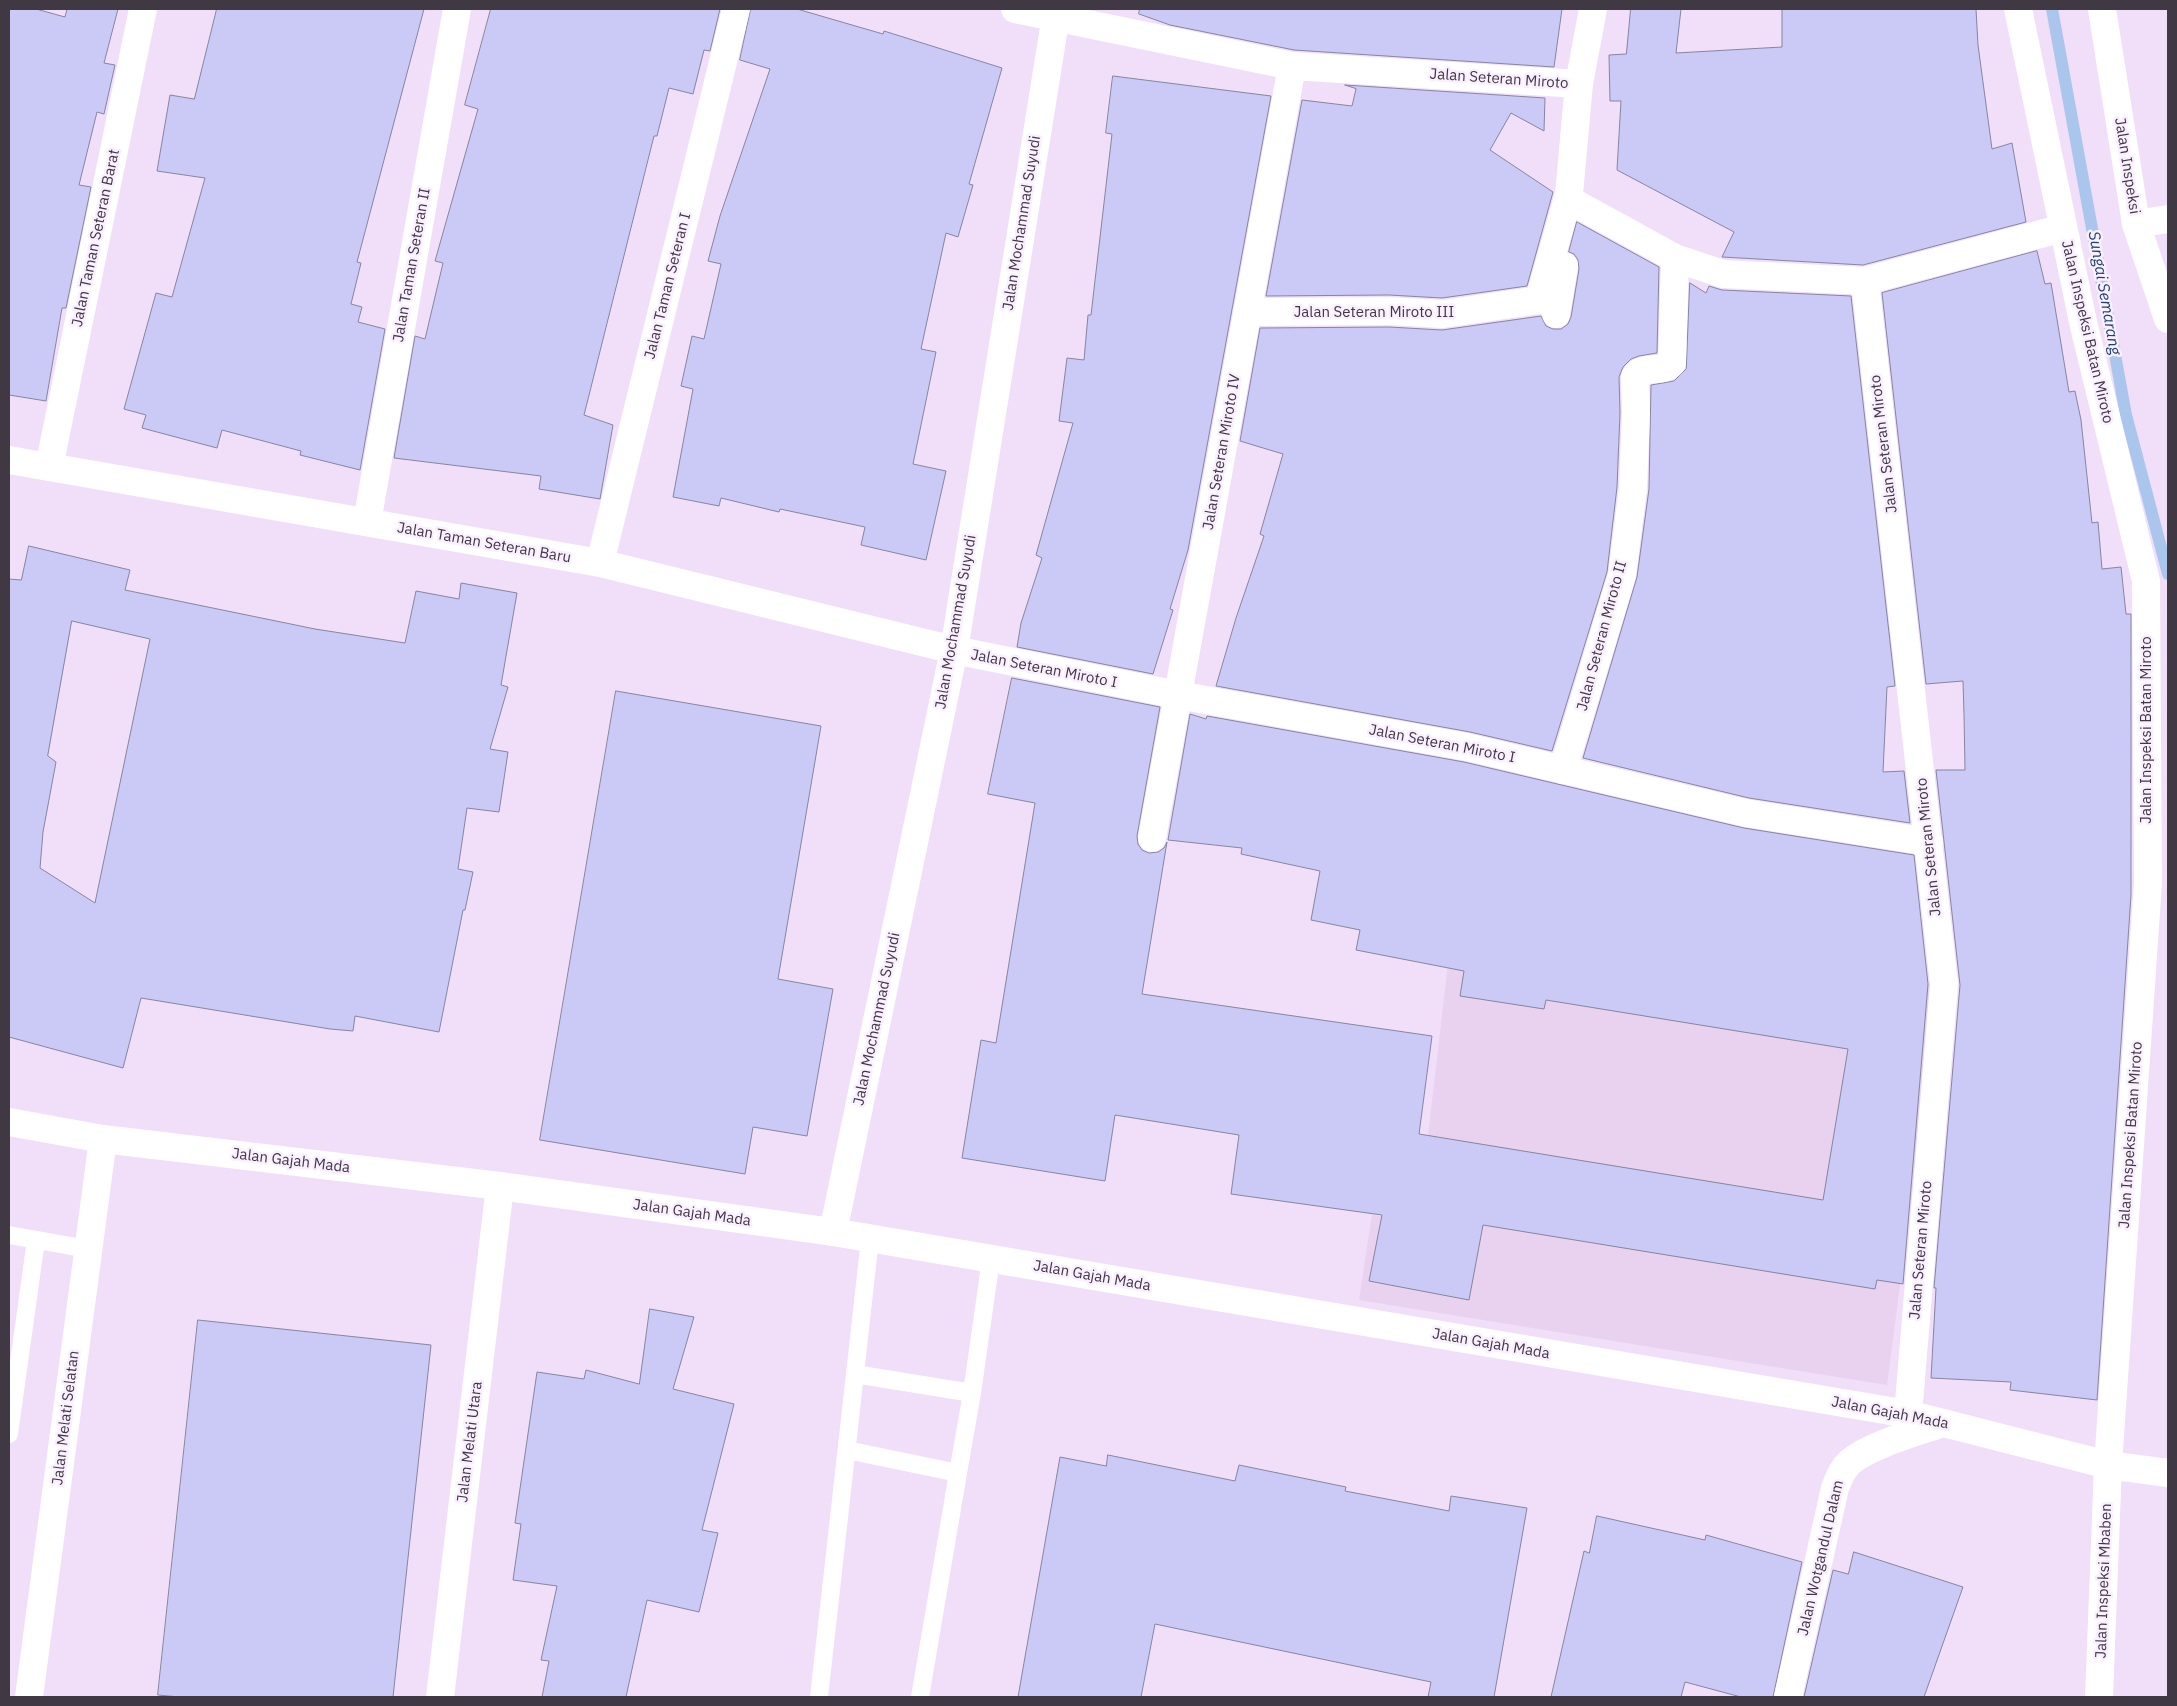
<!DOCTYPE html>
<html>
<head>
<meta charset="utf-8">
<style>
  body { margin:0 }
  #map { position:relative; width:2177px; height:1706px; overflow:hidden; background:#f1def8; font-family:"IBM Plex Sans",sans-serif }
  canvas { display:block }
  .frame { position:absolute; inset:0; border:10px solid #403843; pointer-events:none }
</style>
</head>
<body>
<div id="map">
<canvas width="2177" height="1706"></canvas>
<div class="frame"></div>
</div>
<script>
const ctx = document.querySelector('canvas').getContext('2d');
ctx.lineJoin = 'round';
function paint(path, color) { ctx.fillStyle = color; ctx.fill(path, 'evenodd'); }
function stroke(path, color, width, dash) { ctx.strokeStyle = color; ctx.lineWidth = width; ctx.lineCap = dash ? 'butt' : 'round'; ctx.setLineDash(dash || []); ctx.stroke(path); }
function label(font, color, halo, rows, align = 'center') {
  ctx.font = font + ' "IBM Plex Sans",sans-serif'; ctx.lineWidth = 5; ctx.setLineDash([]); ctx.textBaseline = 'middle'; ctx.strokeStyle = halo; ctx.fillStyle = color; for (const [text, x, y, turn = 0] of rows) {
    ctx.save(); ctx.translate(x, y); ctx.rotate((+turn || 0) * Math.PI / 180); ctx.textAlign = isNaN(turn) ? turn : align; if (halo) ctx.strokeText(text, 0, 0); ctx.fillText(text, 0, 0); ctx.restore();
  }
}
const built = new Path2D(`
  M 1457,886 L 1580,921 L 1939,986 L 1887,1385 L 1359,1300 L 1372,1215 L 1416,1221 L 1427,1145 Z`);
const stream = new Path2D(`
  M 2052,9 L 2126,415 L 2168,574`);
const building = new Path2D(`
  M 9,9 L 36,9 L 65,17 L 67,9 L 118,9 L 104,63 L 115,65 L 104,114 L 97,112 L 79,185 L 91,187 L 66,308 L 62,308 L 46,401 L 9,395 Z
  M 217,9 L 424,9 L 357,262 L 361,263 L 351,304 L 362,307 L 358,322 L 385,329 L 360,470 L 300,455 L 301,451 L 222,430 L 217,448 L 142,428 L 146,415 L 124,409 L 156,293 L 172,297 L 205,178 L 157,171 L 170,95 L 194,99 Z
  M 491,9 L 720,9 L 710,51 L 704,50 L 693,94 L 669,88 L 657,136 L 654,136 L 584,415 L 613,425 L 600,499 L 539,489 L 541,476 L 394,458 L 415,336 L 425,339 L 443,263 L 435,261 L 478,109 L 465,105 Z
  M 751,9 L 797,9 L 883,34 L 884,31 L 1002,68 L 969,184 L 973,185 L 958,237 L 946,233 L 921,349 L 936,352 L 913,464 L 946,471 L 926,560 L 861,545 L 865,527 L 780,509 L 779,512 L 721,498 L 719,506 L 673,497 L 693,389 L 681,386 L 692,336 L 704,339 L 721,264 L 708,261 L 720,216 L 770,69 L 740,60 Z
  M 1140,9 L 1562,9 L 1554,67 L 1294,50 L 1170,25 L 1139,14 Z
  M 1631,9 L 1681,9 L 1676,53 L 1782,47 L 1782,9 L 1976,9 L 1978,45 L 1992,149 L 2012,143 L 2026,222 L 1863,265 L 1722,257 L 1734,232 L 1617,170 L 1621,101 L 1610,101 L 1609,55 L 1626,54 Z
  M 1113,76 L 1271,96 L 1188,550 L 1170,609 L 1173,610 L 1153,674 L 1017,647 L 1021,623 L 1042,558 L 1036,555 L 1073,423 L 1059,421 L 1067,358 L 1084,360 L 1088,315 L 1091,315 L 1112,134 L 1106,133 Z
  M 1345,85 L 1545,98 L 1544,131 L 1511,113 L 1490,150 L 1553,192 L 1527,286 L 1442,298 L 1389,295 L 1266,296 L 1302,100 L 1352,106 L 1356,89 Z
  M 1577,222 L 1659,267 L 1657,353 L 1639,356 L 1631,359 L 1623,367 L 1619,377 L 1620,413 L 1617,487 L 1607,572 L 1552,751 L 1470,732 L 1216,686 L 1236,618 L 1264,536 L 1260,534 L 1283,454 L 1240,441 L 1260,328 L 1389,327 L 1442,330 L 1541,316 L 1546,326 L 1553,329 L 1561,329 L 1568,324 L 1571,317 L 1579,269 L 1578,260 L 1574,254 L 1569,252 Z
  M 2037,251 L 2045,284 L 2051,283 L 2069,392 L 2075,391 L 2081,420 L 2092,523 L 2098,522 L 2102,569 L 2121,567 L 2126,614 L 2131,614 L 2131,895 L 2097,1400 L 2010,1390 L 2011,1382 L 1931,1378 L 1936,1288 L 1934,1288 L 1960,985 L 1936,770 L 1965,770 L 1964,715 L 1963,681 L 1926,684 L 1882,293 Z
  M 1690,283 L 1706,293 L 1709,286 L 1722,290 L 1851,296 L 1895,686 L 1887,687 L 1883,772 L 1904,771 L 1910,823 L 1749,798 L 1583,758 L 1637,577 L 1649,489 L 1651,385 L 1674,381 L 1686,369 Z
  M 29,546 L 130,570 L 125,590 L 315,629 L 405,643 L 416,591 L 459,599 L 461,583 L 517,593 L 501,685 L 508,687 L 490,749 L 508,752 L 499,812 L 467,808 L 458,869 L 473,872 L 465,910 L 463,910 L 439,1032 L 355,1016 L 353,1031 L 330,1029 L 141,998 L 123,1068 L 9,1037 L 9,579 L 21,580 ZM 72,621 L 150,639 L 95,903 L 40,868 L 43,832 L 56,762 L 48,756 Z
  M 1012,678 L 1160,707 L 1137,836 L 1138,844 L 1142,850 L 1149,853 L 1158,852 L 1164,848 L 1167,842 L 1142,994 L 1432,1036 L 1419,1134 L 1823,1200 L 1848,1049 L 1546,1000 L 1544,1009 L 1460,996 L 1464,971 L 1356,950 L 1360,930 L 1311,920 L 1320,871 L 1241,854 L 1242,848 L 1168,840 L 1190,714 L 1206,719 L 1207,716 L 1464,762 L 1744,828 L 1914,855 L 1928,984 L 1903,1284 L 1877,1280 L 1875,1289 L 1483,1225 L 1469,1300 L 1369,1281 L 1382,1215 L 1231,1194 L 1239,1135 L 1115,1115 L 1105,1181 L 962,1158 L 981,1040 L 996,1043 L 1035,803 L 988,794 Z
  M 616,691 L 821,726 L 778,979 L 833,989 L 807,1136 L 753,1127 L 745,1174 L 540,1140 Z
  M 650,1309 L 694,1317 L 673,1389 L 734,1404 L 702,1530 L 718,1533 L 699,1612 L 647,1600 L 626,1697 L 542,1697 L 549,1661 L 541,1660 L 557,1586 L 513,1580 L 521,1524 L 515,1523 L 537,1372 L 584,1379 L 586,1370 L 639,1384 Z
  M 198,1320 L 431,1345 L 393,1697 L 179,1697 L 158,1695 Z
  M 1108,1455 L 1235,1481 L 1239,1465 L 1346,1487 L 1345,1491 L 1449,1511 L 1451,1496 L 1527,1508 L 1494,1697 L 1428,1697 L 1431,1682 L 1155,1624 L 1141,1697 L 1018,1697 L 1060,1457 L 1106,1466 Z
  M 1597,1516 L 1705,1540 L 1706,1535 L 1802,1562 L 1773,1697 L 1741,1697 L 1685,1682 L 1681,1697 L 1551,1697 L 1584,1551 L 1589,1553 Z
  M 1854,1552 L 1963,1587 L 1924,1697 L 1804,1697 L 1833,1570 L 1848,1574 Z`);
const service = new Path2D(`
  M 9,1235 L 88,1249
  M 855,1374 L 972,1393
  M 9,1434 L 36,1240
  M 847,1450 L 958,1473 L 920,1697
  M 958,1473 L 972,1393 L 991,1259
  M 819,1697 L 870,1239`);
const minor = new Path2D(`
  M 1015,9 L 1292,66 L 1579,84
  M 1593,9 L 1579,84 L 1569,194 L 1571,201 L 1675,258 L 1723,274 L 1865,281 L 2063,228
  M 2018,9 L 2083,322 L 2146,581 L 2148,883 L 2108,1465 L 2099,1697
  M 2102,9 L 2136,224 L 2168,319
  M 2136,224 L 2168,219
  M 1865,281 L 1944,984 L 1908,1414
  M 1247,312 L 1389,311 L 1443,314 L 1539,300 L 1569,194
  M 1556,314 L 1564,266
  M 9,460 L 600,563 L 954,650 L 1178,695 L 1467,747 L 1746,813 L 1929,842
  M 49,467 L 143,9
  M 367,522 L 457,9
  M 600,563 L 736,9
  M 1563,770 L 1622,575 L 1633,488 L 1636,413 L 1635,377 C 1642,364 1663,374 1672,363 L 1675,258
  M 1152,838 L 1292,66
  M 833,1232 L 954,650 L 1057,9
  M 29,1697 L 103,1139
  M 440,1697 L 500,1186`);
const tertiary = new Path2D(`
  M 1788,1697 L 1835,1488 C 1839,1478 1842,1469 1850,1462 C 1870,1445 1917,1432 1943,1423`);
const secondary = new Path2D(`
  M 9,1122 L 103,1139 L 500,1186 L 833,1232 L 1908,1414 L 2108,1465 L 2168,1473`);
const streetNames = [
  ["Jalan Seteran Miroto",1499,79,4],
  ["Jalan Inspeksi",2127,166,81],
  ["Jalan Mochammad Suyudi",1022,223,-81],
  ["Jalan Taman Seteran Barat",96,238,-78],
  ["Jalan Taman Seteran II",412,265,-80],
  ["Jalan Taman Seteran I",668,286,-76],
  ["Jalan Seteran Miroto III",1374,313],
  ["Jalan Inspeksi Batan Miroto",2087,332,77],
  ["Jalan Seteran Miroto",1884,444,-97],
  ["Jalan Seteran Miroto IV",1222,452,-80],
  ["Jalan Taman Seteran Baru",484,543,10],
  ["Jalan Mochammad Suyudi",956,622,-80],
  ["Jalan Seteran Miroto II",1602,636,-75],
  ["Jalan Seteran Miroto I",1044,669,11],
  ["Jalan Inspeksi Batan Miroto",2147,730,-90],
  ["Jalan Seteran Miroto I",1442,744,11],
  ["Jalan Seteran Miroto",1929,847,-96],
  ["Jalan Mochammad Suyudi",877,1019,-78],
  ["Jalan Inspeksi Batan Miroto",2131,1135,-86],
  ["Jalan Gajah Mada",291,1161,7],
  ["Jalan Gajah Mada",692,1213,8],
  ["Jalan Seteran Miroto",1921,1250,-85],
  ["Jalan Gajah Mada",1092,1276,10],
  ["Jalan Gajah Mada",1491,1344,10],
  ["Jalan Gajah Mada",1890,1413,11],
  ["Jalan Melati Selatan",66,1418,-83],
  ["Jalan Melati Utara",470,1442,-83],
  ["Jalan Wotgandul Dalam",1821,1558,-77],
  ["Jalan Inspeksi Mbaben",2104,1581,-88]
];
const waterNames = [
  ["Sungai Semarang",2104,293,80]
];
paint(built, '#e9d1f0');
stroke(stream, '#aac6ed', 12);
paint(building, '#cbc9f6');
stroke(building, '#8685a0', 1);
stroke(service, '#fff', 18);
stroke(minor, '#fff', 28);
stroke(tertiary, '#fff', 28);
stroke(secondary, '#fff', 28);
label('15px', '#403843', '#faeffe', streetNames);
label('italic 16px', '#1e4172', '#faeffe', waterNames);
</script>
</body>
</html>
